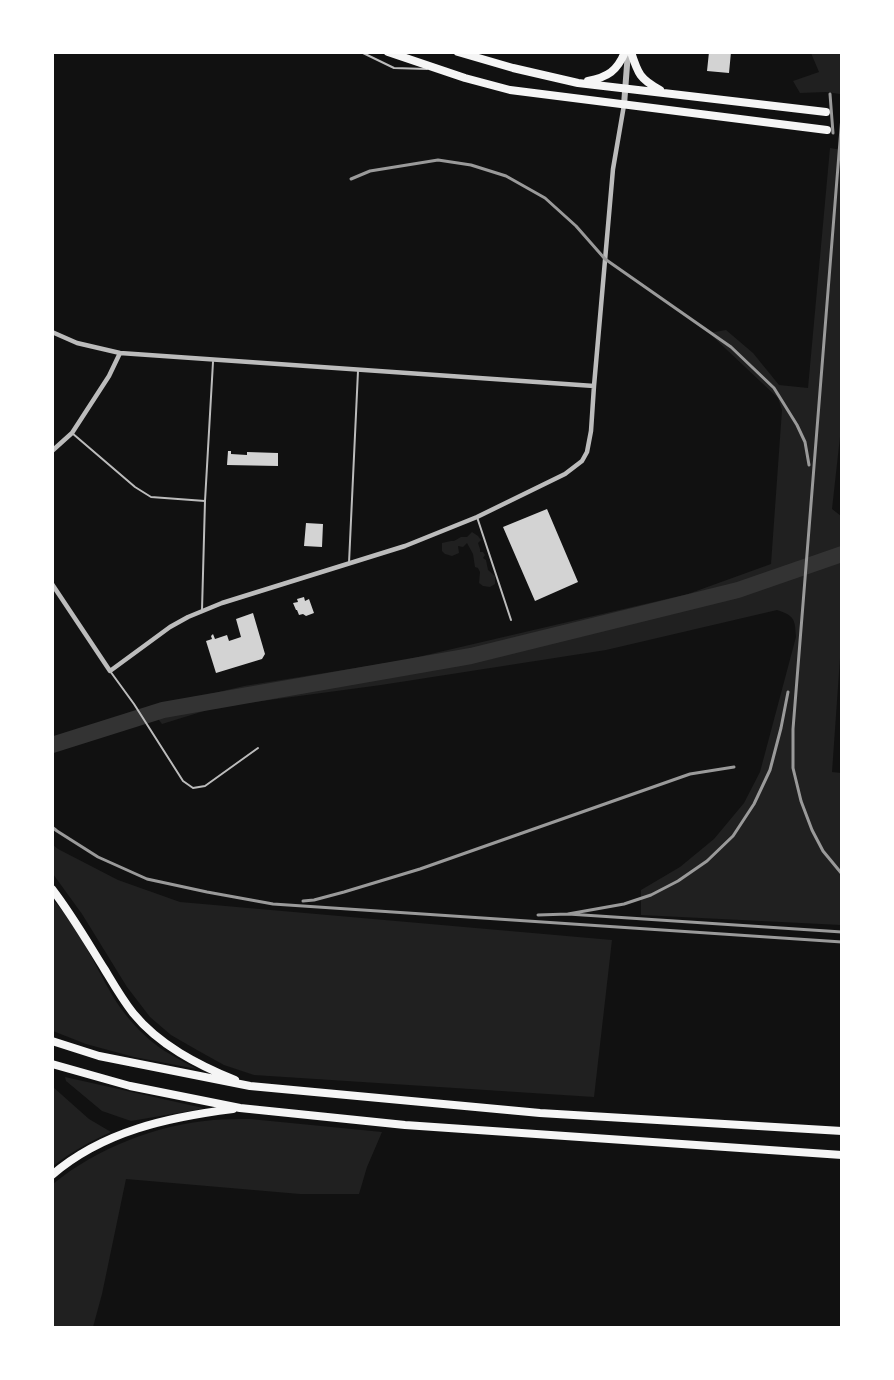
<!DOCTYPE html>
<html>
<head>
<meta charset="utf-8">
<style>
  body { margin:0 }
  #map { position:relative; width:894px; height:1380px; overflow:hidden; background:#111; font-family:"Alegreya Sans",sans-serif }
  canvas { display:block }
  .frame { position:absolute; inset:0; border:54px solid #fff; pointer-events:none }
</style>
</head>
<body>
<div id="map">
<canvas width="894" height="1380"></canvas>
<div class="frame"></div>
</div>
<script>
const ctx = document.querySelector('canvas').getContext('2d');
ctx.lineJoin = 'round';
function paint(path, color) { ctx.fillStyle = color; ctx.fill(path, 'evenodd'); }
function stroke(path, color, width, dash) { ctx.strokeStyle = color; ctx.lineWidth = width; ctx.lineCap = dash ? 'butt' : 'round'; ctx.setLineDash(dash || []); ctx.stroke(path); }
const green = new Path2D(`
  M 811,53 L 841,53 L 840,94 L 826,92 L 800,93 L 793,81 L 819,72 Z
  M 830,148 L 842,150 L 842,419 L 832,509 L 841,516 L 841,644 L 832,772 L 841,773 L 841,925 L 641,915 L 641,890 L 680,867 L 714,839 L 744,803 L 760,772 L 796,637 C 795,618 794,616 777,610 L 606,650 L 381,685 L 247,703 L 230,703 L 162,724 L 150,708 L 244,686 L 405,660 L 555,625 L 688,594 L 771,564 L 782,410 L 778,398 L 709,333 L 726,330 L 753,353 L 779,385 L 808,388 Z
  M 472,532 L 478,536 L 481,540 L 478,543 L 480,549 L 480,552 L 483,552 L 485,555 L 483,558 L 486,560 L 488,570 L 495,576 L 495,584 L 490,587 L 483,586 L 479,583 L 480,572 L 478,568 L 475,567 L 473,554 L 467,543 L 463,547 L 458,546 L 459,553 L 452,556 L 445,554 L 442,551 L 442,543 L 451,541 L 454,541 L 461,537 L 467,537 Z
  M 52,844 L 58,849 L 118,880 L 180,902 L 612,940 L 594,1097 L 254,1075 L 224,1065 L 197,1050 L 171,1035 L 150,1017 L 127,987 L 82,914 L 53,874 Z
  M 52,899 C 78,925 93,962 111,993 C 124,1016 146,1040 168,1053 C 178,1059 188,1064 197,1069 L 134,1057 L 86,1044 L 53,1031 Z
  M 65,1077 L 203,1108 L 201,1109 L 131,1121 L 102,1111 L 66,1081 Z
  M 53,1087 L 89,1119 L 111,1132 C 91,1141 71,1152 53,1166 Z
  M 250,1119 L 382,1132 L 367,1167 L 359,1194 L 300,1194 L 126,1179 L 102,1294 L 93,1327 L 53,1327 L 53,1184 C 97,1148 156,1125 213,1120 C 225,1119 238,1119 250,1119 Z`);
const river = new Path2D(`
  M 52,745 L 163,710 L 471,656 L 738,590 L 842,554`);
const building = new Path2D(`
  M 709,52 L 731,52 L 729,73 L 707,71 Z
  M 228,451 L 231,451 L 231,454 L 247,455 L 247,452 L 278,453 L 278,466 L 227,465 Z
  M 547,509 L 578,582 L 535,601 L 503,527 Z
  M 306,523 L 323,524 L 322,547 L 304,546 Z
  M 304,597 L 305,601 L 309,599 L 314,613 L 306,616 L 303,614 L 299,615 L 297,610 L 296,610 L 293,603 L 298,602 L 297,599 Z
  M 253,613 L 265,654 L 262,659 L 216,673 L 206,641 L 212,639 L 211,636 L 213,634 L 215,639 L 227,635 L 229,641 L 241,637 L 236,619 Z`);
const service = new Path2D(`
  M 361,52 L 394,68 L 427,69
  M 72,433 L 135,487 L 151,497 L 205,501
  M 477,517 L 511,620
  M 349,563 L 358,371
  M 202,610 L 205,501 L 213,362
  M 110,671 L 134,704 L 183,781 L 193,788 L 205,786 L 258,748`);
const minor = new Path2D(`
  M 52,332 L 77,343 L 120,353 L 594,386
  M 52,451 L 72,433 L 109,376 L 120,353
  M 52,584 L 110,671 L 170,627 L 188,617 L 222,603 L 405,546 L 477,517 L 565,474 L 582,461 L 587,452 L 591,431 L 594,386 L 613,169 L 624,105`);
const tertiary = new Path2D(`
  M 624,105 L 628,52`);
const primary = new Path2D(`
  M 388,52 L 465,78 L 510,90 L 827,130
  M 458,52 L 513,68 L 578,83 L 826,112
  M 631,52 C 638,74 640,79 660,90
  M 588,81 C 608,77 617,71 625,52
  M 52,889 C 72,915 88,943 105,970 C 114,985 122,999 133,1013 C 159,1045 198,1065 235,1080
  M 52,1041 L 99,1056 L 250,1086 L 540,1113 L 842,1131
  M 52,1064 L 130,1086 L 240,1108 L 405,1125 L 842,1155
  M 52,1175 C 103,1131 169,1117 233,1109`);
const rail = new Path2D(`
  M 830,94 L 833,133
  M 842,116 L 793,729 L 793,768 L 801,801 L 812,830 L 823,851 L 842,874
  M 351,179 L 370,171 L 438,160 L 471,165 L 506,176 L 545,198 L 576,226 L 605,259 L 731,347 L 774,388 L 797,425 L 805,442 L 809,465
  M 52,827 L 57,831 L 98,857 L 147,879 L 207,892 L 273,904 L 842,942
  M 303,901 L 314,900 L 344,892 L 420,869 L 690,774 L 734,767
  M 568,914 L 624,904 L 651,895 L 678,881 L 707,861 L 733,836 L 754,804 L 770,770 L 781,728 L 788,692
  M 538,915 L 568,914 L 842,932`);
paint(green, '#202020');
stroke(river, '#333', 16);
paint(building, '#d3d3d3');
stroke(service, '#bcbcbc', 2);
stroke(minor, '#bcbcbc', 4.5);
stroke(tertiary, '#bcbcbc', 6);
stroke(primary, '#f5f5f5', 8);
stroke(rail, '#9a9a9a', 3);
</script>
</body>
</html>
